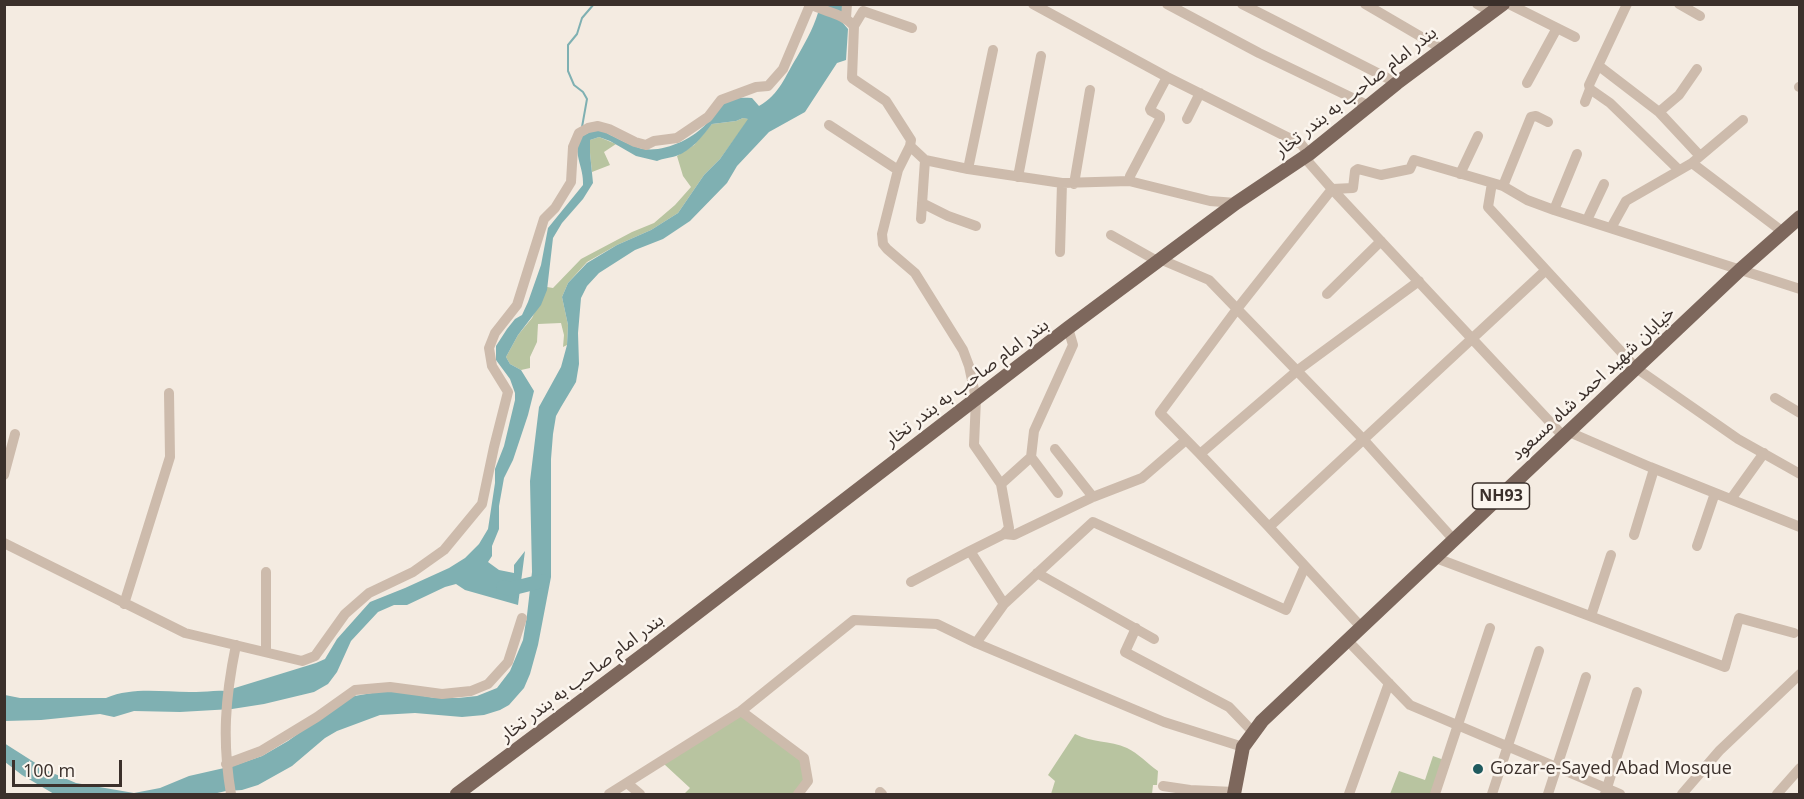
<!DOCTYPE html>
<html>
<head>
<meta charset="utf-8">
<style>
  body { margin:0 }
  #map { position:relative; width:1804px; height:799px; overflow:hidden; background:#f4ebe1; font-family:"Open Sans",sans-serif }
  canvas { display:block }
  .frame { position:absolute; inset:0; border:6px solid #3b302b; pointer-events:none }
  .scale { position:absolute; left:12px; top:760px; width:110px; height:27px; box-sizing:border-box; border:3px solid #3b302b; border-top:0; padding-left:8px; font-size:18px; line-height:21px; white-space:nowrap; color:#3b302b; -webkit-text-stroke:4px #fbf5ee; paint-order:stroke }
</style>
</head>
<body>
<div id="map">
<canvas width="1804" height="799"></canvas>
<div class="frame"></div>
<div class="scale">100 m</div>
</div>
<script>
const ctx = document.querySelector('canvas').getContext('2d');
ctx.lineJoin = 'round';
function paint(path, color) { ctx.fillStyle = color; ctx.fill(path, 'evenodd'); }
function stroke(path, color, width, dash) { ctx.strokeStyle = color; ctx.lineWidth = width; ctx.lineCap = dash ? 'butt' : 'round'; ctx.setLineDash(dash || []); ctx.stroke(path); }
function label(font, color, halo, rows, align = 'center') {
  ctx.font = font + ' "Open Sans","Noto Sans Arabic",sans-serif'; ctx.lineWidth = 5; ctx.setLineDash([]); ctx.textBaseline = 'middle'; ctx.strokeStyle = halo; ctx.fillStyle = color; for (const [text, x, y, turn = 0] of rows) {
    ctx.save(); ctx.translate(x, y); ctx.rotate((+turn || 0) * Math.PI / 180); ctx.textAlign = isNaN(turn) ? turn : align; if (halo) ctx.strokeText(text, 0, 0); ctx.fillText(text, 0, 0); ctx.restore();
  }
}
const green = new Path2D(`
  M 743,118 L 749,119 L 720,159 L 704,175 L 678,213 L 651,230 L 617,245 L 587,262 L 568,283 L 562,297 L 568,325 L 567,345 L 563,347 L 564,335 L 561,323 L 538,324 L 537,342 L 530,357 L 530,368 L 521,370 L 510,364 L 506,357 L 518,335 L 532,318 L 547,287 L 553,288 L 581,259 L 632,232 L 654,223 L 675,205 L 691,187 L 683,176 L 677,156 L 694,145 L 712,124 L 736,121 Z
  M 599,137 L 616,144 L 604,152 L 610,165 L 592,172 L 590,153 L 590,140 Z
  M 742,713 L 802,758 L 805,782 L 795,794 L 686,794 L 685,793 L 690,788 L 664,764 Z
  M 1075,734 C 1091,743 1110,740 1127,748 C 1138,753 1148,764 1158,771 L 1157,785 L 1153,785 L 1152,794 L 1051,794 L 1055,781 L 1048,775 Z
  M 1433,756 L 1444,760 L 1432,794 L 1390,794 L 1399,771 L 1425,780 Z`);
const water = new Path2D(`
  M 820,5 L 846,5 L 842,22 L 848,29 L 846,60 L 837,63 L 805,112 L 769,132 L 737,166 L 727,183 L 690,221 L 663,239 L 635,250 L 599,273 L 587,286 L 581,298 L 578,333 L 579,364 L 576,382 L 561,407 L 556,416 L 553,434 L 551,459 L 551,577 L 538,645 L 530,674 L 524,688 L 509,705 L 500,710 L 484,715 L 462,717 L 415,713 L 380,715 L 337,731 L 325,738 L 292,766 L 258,785 L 242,790 L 226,791 L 213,794 L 54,794 L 22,775 L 5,762 L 4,743 L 48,771 L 76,783 L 134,793 L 160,788 L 189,776 L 233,766 L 262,756 L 288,741 L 349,697 L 389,690 L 435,698 L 458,698 L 477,696 L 497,688 L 510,671 L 523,640 L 527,615 L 532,572 L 530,481 L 539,407 L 561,367 L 567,345 L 568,325 L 562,297 L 568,283 L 587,263 L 617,245 L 651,230 L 678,213 L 704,175 L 720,159 L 748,119 L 743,118 L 736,121 L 712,124 C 703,136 691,151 676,156 C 669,158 664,158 657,161 L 636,156 L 610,141 L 599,137 L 590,140 L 590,153 L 593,183 L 583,199 L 562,223 L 553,238 L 547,290 L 541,305 L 518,335 L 506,357 L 510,364 L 521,370 L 534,391 L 528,415 L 513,460 L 504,478 L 499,506 L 499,529 L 492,546 L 492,556 L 488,562 L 499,570 L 514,573 L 514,565 L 525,551 L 518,605 L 465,590 L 456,584 L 445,587 L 407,605 L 394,605 L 378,612 L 351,641 L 337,672 L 328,684 L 314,692 L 264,704 L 232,709 L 180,712 L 134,711 L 114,717 L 100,714 L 41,720 L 5,721 L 5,695 L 20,698 L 106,698 C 135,686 166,693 196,692 C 206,692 215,690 225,691 L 316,663 L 325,659 L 337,639 L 370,602 L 405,588 L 449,568 L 465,558 L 479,544 L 488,529 L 495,483 L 495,469 L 504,446 L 515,400 L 515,393 L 510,379 L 496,360 L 496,346 L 507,329 L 515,319 L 522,315 L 528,302 L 541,265 L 548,228 L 583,185 C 584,167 573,155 579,138 L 597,128 C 607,133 634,148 644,149 C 665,152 693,139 707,123 C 713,117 721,104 729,100 C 736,97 745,98 752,98 L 759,106 C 780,94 785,76 797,57 C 807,39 816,24 820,5 Z`);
const stream = new Path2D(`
  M 582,127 L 587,99 L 583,92 L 574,85 L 568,71 L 568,45 L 577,34 L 582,18 L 594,4`);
const river = new Path2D(`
  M 503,587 L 510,589 L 542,581`);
const minor = new Path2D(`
  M 810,4 C 824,12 843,13 854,26 L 852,78 L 886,101 L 911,140 L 910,146 L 898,170 L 882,234 L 883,244 L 887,249 L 915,273 L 963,350 L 969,366 L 976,399 L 974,445 L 1001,484 L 1009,528 L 1004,534
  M 1033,4 L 1167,77 L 1301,144 L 1309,154
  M 1167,4 L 1259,53 L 1369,106
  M 1242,4 L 1397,83
  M 1365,4 L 1442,49
  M 1477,4 L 1491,12
  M 1509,4 L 1575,37
  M 1679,4 L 1700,16
  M 846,18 L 847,4
  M 854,26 L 863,11 L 912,28
  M 1599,66 L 1659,112 L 1700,156
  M 1527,83 L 1557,28
  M 1799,87 L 1800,87
  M 1590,89 L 1610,103 L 1679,170
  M 1585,102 L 1590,89 L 1589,85 L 1627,4
  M 1659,112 L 1679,95 L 1697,69
  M 1187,119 L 1200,93
  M 829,125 L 898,170
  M 910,146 L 925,160 L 968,169 L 1062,183 L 1129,181 L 1210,201 L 1236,203
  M 1304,157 L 1332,189 L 1564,437
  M 1692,163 L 1783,232
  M 968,169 L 993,50
  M 1460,174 L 1478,136
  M 1018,177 L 1041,56
  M 1129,181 L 1130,176 L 1160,119 L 1160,116 L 1151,111 L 1150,109 L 1167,77
  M 1492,183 L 1488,207 L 1636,368 L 1738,439 L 1800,474
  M 1074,184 L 1090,90
  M 1503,186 L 1531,117 L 1536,116 L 1548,122
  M 922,203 L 948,216 L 976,226
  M 1554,210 L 1577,154
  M 921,219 L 925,160
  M 1587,220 L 1604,184
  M 1611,228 L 1626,201 L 1692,163 L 1743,120
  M 1111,235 L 1159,262
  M 1060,252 L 1062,183
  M 1162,260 L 1209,280 L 1363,439 L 1454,540
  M 1419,281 L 1298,370 L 1200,454 L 1160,413 L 1237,309 L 1332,189 L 1353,188 L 1355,171 L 1358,169 L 1381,175 L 1410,169 L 1414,160 L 1503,186 L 1527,200 L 1554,210 L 1800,289
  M 1327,294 L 1381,241
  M 1775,398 L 1800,413
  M 1569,432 L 1650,467 L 1800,527
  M 1055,449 L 1093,497
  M 1200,454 L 1269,527
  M 4,475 L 15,434
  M 1001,484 L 1031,457
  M 1058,493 L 1031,457 L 1034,431 L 1073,345 L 1068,328
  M 1731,499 L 1764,453
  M 1634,535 L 1654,469
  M 4,543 L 185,633 L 302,661 L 315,656 L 345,614 L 369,593 L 413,572 L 444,550 L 482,504 L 494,447 L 508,392 L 492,366 L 489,348 L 495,333 L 517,305 L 544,219 L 555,208 L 571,182 L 573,147 L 579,133 L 588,128 L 598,126 L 609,129 L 635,142 L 646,145 L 654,141 L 677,138 L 708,117 L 721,100 L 756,87 L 768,86 L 783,69 L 810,5
  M 1697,546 L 1715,493
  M 1436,558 L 1725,667 L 1739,618 L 1794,633
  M 266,572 L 266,652
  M 1037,573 L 1154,639
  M 911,582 L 970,551
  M 124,604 L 170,457 L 169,393
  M 1004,604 L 1093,522 L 1286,610 L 1305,566
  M 1591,616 L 1611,555
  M 1136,628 L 1125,652 L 1229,707 L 1253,732
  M 1362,628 L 1269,527 L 1546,270
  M 1348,641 L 1410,705 L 1620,794
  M 976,643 L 1164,722 L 1243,747
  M 741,711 L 804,758 L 808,781 L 798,794
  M 226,764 L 261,751 L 317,717 L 355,690 L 390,687 L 442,694 L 471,691 L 488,684 L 508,662 L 522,618
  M 627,783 L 640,794
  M 1163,786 L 1190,790 L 1234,792
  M 880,792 L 882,794
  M 231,794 C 222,741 225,698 236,645
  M 609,794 L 741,711 L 854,620 L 937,624 L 976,643 L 1004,604 L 970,551 L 1004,534 L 1014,535 L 1093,497 L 1142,478 L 1186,440
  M 1349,794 L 1389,683
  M 1435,794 L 1490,628
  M 1492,794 L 1539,651
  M 1548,794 L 1586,677
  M 1605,794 L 1637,692
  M 1682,794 L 1720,750 L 1800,674
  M 1777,794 L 1800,768`);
const major = new Path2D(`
  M 457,794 L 644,654 L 1068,328 L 1236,203 L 1309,154 L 1397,83 L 1503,4
  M 1234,794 L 1243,747 L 1262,721 L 1741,269 L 1800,217`);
const markers = [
  [1478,769,6,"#1f5a5e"]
];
const shields = [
  [1501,496,57]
];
const shieldNames = [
  ["NH93",1501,496]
];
const streetNames = [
  ["بندر امام صاحب به بندر تخار",1356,92,-38],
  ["بندر امام صاحب به بندر تخار",967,383,-37],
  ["خیابان شهید احمد شاه مسعود",1593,384,-43],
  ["بندر امام صاحب به بندر تخار",582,678,-37]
];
const poiNames = [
  ["Gozar-e-Sayed Abad Mosque",1490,769]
];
paint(green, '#b8c4a0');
paint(water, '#7fb0b2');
stroke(stream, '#7fb0b2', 2);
stroke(river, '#7fb0b2', 14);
stroke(minor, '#cdbbac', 10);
stroke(major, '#7d675c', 14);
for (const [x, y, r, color] of markers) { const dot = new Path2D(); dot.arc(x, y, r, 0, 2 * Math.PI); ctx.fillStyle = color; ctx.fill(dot); stroke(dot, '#fbf5ee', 2); }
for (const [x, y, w] of shields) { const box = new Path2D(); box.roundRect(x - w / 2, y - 13, w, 26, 4.5); ctx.fillStyle = '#fbf5ee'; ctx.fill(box); stroke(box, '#3b302b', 1.5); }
label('bold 16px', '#3b302b', null, shieldNames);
label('18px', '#3b302b', '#fbf5ee', streetNames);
label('18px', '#3b302b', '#fbf5ee', poiNames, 'left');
</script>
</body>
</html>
